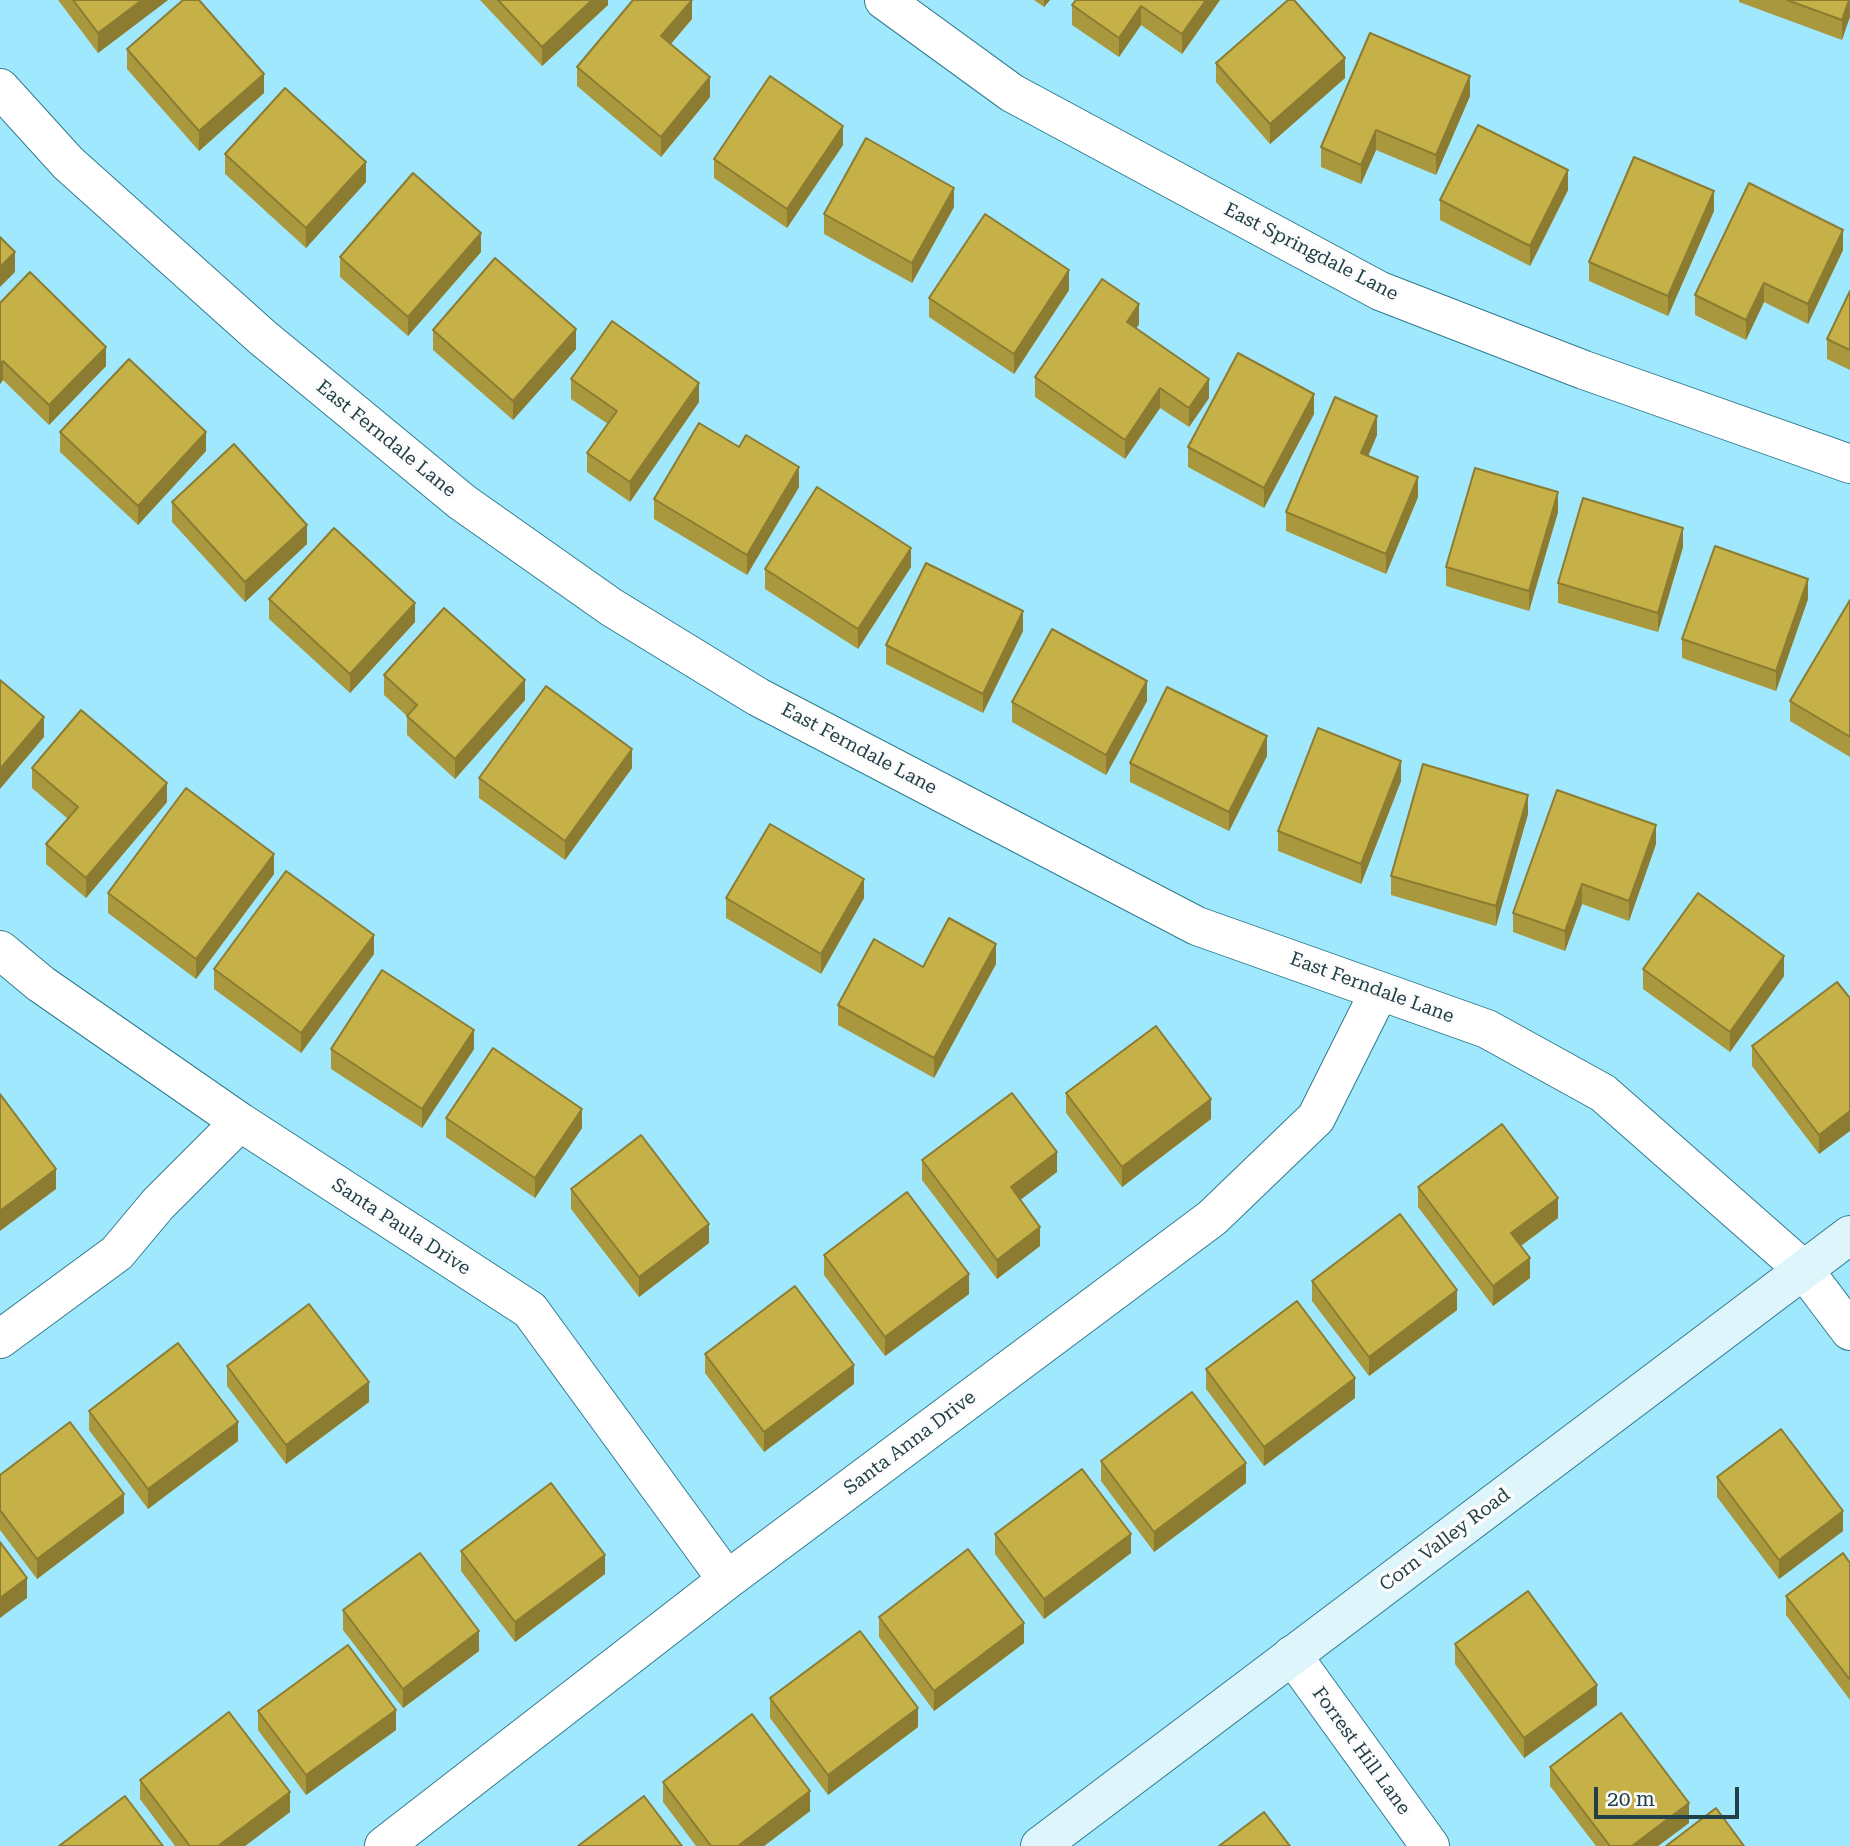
<!DOCTYPE html>
<html>
<head>
<meta charset="utf-8">
<style>
  body { margin:0 }
  #map { position:relative; width:1850px; height:1846px; overflow:hidden; background:#a0e8fd; font-family:"Roboto Serif",serif }
  canvas { display:block }
  .scale { position:absolute; left:1594px; top:1787px; width:145px; height:32px; box-sizing:border-box; border:4px solid #224048; border-top:0; padding-left:9px; font-size:21px; line-height:24px; white-space:nowrap; color:#224048; -webkit-text-stroke:5px #fcfcfc; paint-order:stroke }
</style>
</head>
<body>
<div id="map">
<canvas width="1850" height="1846"></canvas>
<div class="scale">20 m</div>
</div>
<script>
const ctx = document.querySelector('canvas').getContext('2d');
ctx.lineJoin = 'round';
function stroke(path, color, width, dash) { ctx.strokeStyle = color; ctx.lineWidth = width; ctx.lineCap = dash ? 'butt' : 'round'; ctx.setLineDash(dash || []); ctx.stroke(path); }
function paint(path, color) { ctx.fillStyle = color; ctx.fill(path, 'evenodd'); }
function label(font, color, halo, rows, align = 'center') {
  ctx.font = font + ' "Roboto Serif",serif'; ctx.lineWidth = 7; ctx.setLineDash([]); ctx.textBaseline = 'middle'; ctx.strokeStyle = halo; ctx.fillStyle = color; for (const [text, x, y, turn = 0] of rows) {
    ctx.save(); ctx.translate(x, y); ctx.rotate((+turn || 0) * Math.PI / 180); ctx.textAlign = isNaN(turn) ? turn : align; if (halo) ctx.strokeText(text, 0, 0); ctx.fillText(text, 0, 0); ctx.restore();
  }
}
const minor = new Path2D(`
  M 0,88 L 68,163 L 262,337 L 462,502 L 611,607 L 758,697 L 1197,926 L 1487,1029 L 1603,1093 L 1804,1270 L 1850,1331
  M 0,950 L 41,984 L 240,1122 L 530,1310 L 727,1580
  M 0,1339 L 117,1253 L 158,1204 L 240,1122
  M 1292,1655 L 1430,1846
  M 384,1846 L 727,1580 L 1212,1218 L 1316,1118 L 1379,992`);
const tertiary = new Path2D(`
  M 884,0 L 1012,93 L 1380,291 L 1584,370 L 1850,464`);
const secondary = new Path2D(`
  M 1040,1846 L 1850,1235`);
const wall = new Path2D(`
  M 58,0 L 168,0 L 98,53 Z
  M 480,0 L 608,0 L 608,5 L 542,66 Z
  M 1034,0 L 1050,0 L 1044,7 Z
  M 1076,0 L 1220,0 L 1182,54 L 1141,25 L 1119,57 L 1072,25 L 1072,5 Z
  M 1739,0 L 1850,0 L 1842,40 L 1739,2 Z
  M 692,19 L 671,44 L 710,97 L 661,157 L 577,86 L 577,67 Z
  M 127,49 L 264,93 L 199,151 L 127,69 Z
  M 1216,63 L 1345,78 L 1270,144 L 1216,82 Z
  M 1470,96 L 1436,175 L 1376,150 L 1361,184 L 1321,167 L 1321,147 Z
  M 843,145 L 787,228 L 714,178 L 714,159 Z
  M 225,154 L 366,182 L 306,248 L 225,174 Z
  M 1568,190 L 1530,266 L 1440,220 L 1440,200 Z
  M 954,207 L 912,283 L 824,234 L 824,214 Z
  M 1714,211 L 1668,316 L 1589,281 L 1589,262 Z
  M 1843,250 L 1808,324 L 1764,302 L 1746,340 L 1695,315 L 1695,295 Z
  M 481,252 L 408,336 L 340,277 L 340,257 Z
  M 1069,290 L 1014,374 L 929,317 L 929,298 Z
  M 1850,291 L 1850,370 L 1827,359 L 1827,339 Z
  M 0,303 L 106,366 L 49,425 L 3,380 L 0,384 Z
  M 1139,324 L 1136,329 L 1209,398 L 1189,427 L 1160,408 L 1125,459 L 1035,397 L 1035,377 Z
  M 433,330 L 576,349 L 513,420 L 433,350 Z
  M 571,379 L 699,402 L 630,502 L 587,472 L 587,453 L 608,424 L 571,399 Z
  M 1314,414 L 1264,508 L 1188,467 L 1188,447 Z
  M 60,432 L 206,451 L 138,525 L 60,452 Z
  M 1377,435 L 1368,456 L 1418,497 L 1386,574 L 1286,531 L 1286,512 Z
  M 799,487 L 747,575 L 654,519 L 654,499 Z
  M 172,502 L 307,544 L 245,602 L 172,522 Z
  M 1558,512 L 1529,611 L 1446,586 L 1446,567 Z
  M 1683,547 L 1658,632 L 1558,603 L 1558,583 Z
  M 911,567 L 858,649 L 765,589 L 765,569 Z
  M 269,599 L 415,622 L 350,693 L 269,619 Z
  M 1808,599 L 1776,691 L 1682,658 L 1682,639 Z
  M 1850,600 L 1850,757 L 1790,721 L 1790,701 Z
  M 1023,631 L 983,713 L 886,664 L 886,645 Z
  M 384,675 L 525,700 L 455,779 L 407,735 L 407,716 L 384,695 Z
  M 1147,701 L 1106,775 L 1012,722 L 1012,702 Z
  M 1267,756 L 1229,831 L 1130,782 L 1130,763 Z
  M 32,768 L 167,802 L 86,898 L 46,864 L 46,844 L 68,819 L 32,788 Z
  M 632,768 L 565,860 L 479,798 L 479,778 Z
  M 1401,781 L 1361,884 L 1278,851 L 1278,831 Z
  M 1528,814 L 1496,926 L 1391,895 L 1391,876 Z
  M 1656,844 L 1629,921 L 1582,904 L 1565,951 L 1513,932 L 1513,913 Z
  M 274,874 L 196,979 L 108,913 L 108,893 Z
  M 726,898 L 864,898 L 821,974 L 726,918 Z
  M 374,954 L 301,1053 L 214,989 L 214,969 Z
  M 996,964 L 934,1078 L 838,1025 L 838,1005 L 923,967 Z
  M 1643,969 L 1784,976 L 1730,1052 L 1643,989 Z
  M 1850,998 L 1819,1154 L 1752,1066 L 1752,1046 Z
  M 331,1049 L 474,1049 L 422,1128 L 331,1069 Z
  M 1066,1093 L 1211,1119 L 1122,1187 L 1066,1113 Z
  M 446,1118 L 582,1128 L 535,1198 L 446,1137 Z
  M 922,1160 L 1057,1172 L 1020,1200 L 1040,1246 L 997,1279 L 922,1180 Z
  M 1418,1187 L 1558,1218 L 1521,1246 L 1530,1278 L 1493,1306 L 1418,1207 Z
  M 571,1189 L 709,1243 L 639,1297 L 571,1209 Z
  M 824,1255 L 969,1294 L 885,1356 L 824,1275 Z
  M 1312,1281 L 1457,1310 L 1369,1376 L 1312,1301 Z
  M 705,1354 L 854,1384 L 764,1452 L 705,1373 Z
  M 227,1366 L 369,1402 L 286,1464 L 227,1386 Z
  M 1206,1369 L 1355,1398 L 1264,1466 L 1206,1389 Z
  M 89,1411 L 238,1441 L 148,1509 L 89,1430 Z
  M 1101,1461 L 1246,1483 L 1154,1552 L 1101,1481 Z
  M 0,1475 L 124,1513 L 37,1579 L 0,1530 Z
  M 1717,1477 L 1843,1531 L 1779,1579 L 1717,1497 Z
  M 995,1534 L 1131,1553 L 1044,1619 L 995,1554 Z
  M 461,1551 L 605,1574 L 515,1642 L 461,1571 Z
  M 1850,1563 L 1850,1700 L 1786,1615 L 1786,1596 Z
  M 343,1610 L 479,1651 L 403,1708 L 343,1630 Z
  M 879,1617 L 1024,1643 L 934,1711 L 879,1637 Z
  M 1455,1644 L 1597,1705 L 1524,1758 L 1455,1664 Z
  M 770,1698 L 918,1727 L 828,1795 L 770,1718 Z
  M 258,1711 L 396,1730 L 306,1795 L 258,1730 Z
  M 1550,1767 L 1689,1823 L 1658,1846 L 1596,1846 L 1550,1786 Z
  M 140,1780 L 290,1812 L 245,1846 L 175,1846 L 140,1799 Z
  M 663,1782 L 810,1811 L 764,1846 L 696,1846 L 663,1802 Z`);
const shadedWall = new Path2D(`
  M 142,0 L 168,0 L 98,53 L 98,33 Z
  M 592,0 L 608,0 L 608,5 L 542,66 L 542,47 Z
  M 692,0 L 692,19 L 661,55 L 661,36 Z
  M 1044,0 L 1050,0 L 1044,7 Z
  M 1206,0 L 1220,0 L 1182,54 L 1182,34 Z
  M 1849,0 L 1850,0 L 1850,17 L 1842,40 L 1842,20 Z
  M 1141,6 L 1141,25 L 1119,57 L 1119,38 Z
  M 1345,58 L 1345,78 L 1270,144 L 1270,124 Z
  M 264,74 L 264,93 L 199,151 L 199,131 Z
  M 1470,76 L 1470,96 L 1436,175 L 1436,155 Z
  M 710,77 L 710,97 L 661,157 L 661,137 Z
  M 843,126 L 843,145 L 787,228 L 787,209 Z
  M 1376,130 L 1376,150 L 1361,184 L 1361,165 Z
  M 366,162 L 366,182 L 306,248 L 306,228 Z
  M 1568,170 L 1568,190 L 1530,266 L 1530,246 Z
  M 954,188 L 954,207 L 912,283 L 912,263 Z
  M 1714,191 L 1714,211 L 1668,316 L 1668,296 Z
  M 1843,230 L 1843,250 L 1808,324 L 1808,304 Z
  M 481,233 L 481,252 L 408,336 L 408,317 Z
  M 15,252 L 15,272 L 0,287 L 0,267 Z
  M 1069,270 L 1069,290 L 1014,374 L 1014,354 Z
  M 1764,283 L 1764,302 L 1746,340 L 1746,320 Z
  M 1139,304 L 1139,324 L 1127,342 L 1127,322 Z
  M 576,329 L 576,349 L 513,420 L 513,401 Z
  M 106,347 L 106,366 L 49,425 L 49,405 Z
  M 3,361 L 3,380 L 0,384 L 0,364 Z
  M 1209,379 L 1209,398 L 1189,427 L 1189,408 Z
  M 699,383 L 699,402 L 630,502 L 630,482 Z
  M 1160,388 L 1160,408 L 1125,459 L 1125,440 Z
  M 1314,394 L 1314,414 L 1264,508 L 1264,488 Z
  M 1377,416 L 1377,435 L 1361,473 L 1361,453 Z
  M 206,432 L 206,451 L 138,525 L 138,506 Z
  M 799,467 L 799,487 L 747,575 L 747,555 Z
  M 1418,477 L 1418,497 L 1386,574 L 1386,554 Z
  M 1558,492 L 1558,512 L 1529,611 L 1529,591 Z
  M 307,525 L 307,544 L 245,602 L 245,582 Z
  M 1683,528 L 1683,547 L 1658,632 L 1658,613 Z
  M 911,548 L 911,567 L 858,649 L 858,629 Z
  M 1808,579 L 1808,599 L 1776,691 L 1776,671 Z
  M 415,603 L 415,622 L 350,693 L 350,674 Z
  M 1023,611 L 1023,631 L 983,713 L 983,694 Z
  M 525,680 L 525,700 L 455,779 L 455,759 Z
  M 1147,681 L 1147,701 L 1106,775 L 1106,755 Z
  M 44,717 L 44,737 L 0,789 L 0,769 Z
  M 1267,736 L 1267,756 L 1229,831 L 1229,812 Z
  M 632,749 L 632,768 L 565,860 L 565,841 Z
  M 1401,761 L 1401,781 L 1361,884 L 1361,864 Z
  M 167,783 L 167,802 L 86,898 L 86,878 Z
  M 1528,795 L 1528,814 L 1496,926 L 1496,906 Z
  M 1656,825 L 1656,844 L 1629,921 L 1629,901 Z
  M 274,854 L 274,874 L 196,979 L 196,959 Z
  M 864,879 L 864,898 L 821,974 L 821,954 Z
  M 1582,884 L 1582,904 L 1565,951 L 1565,931 Z
  M 374,935 L 374,954 L 301,1053 L 301,1033 Z
  M 996,944 L 996,964 L 934,1078 L 934,1058 Z
  M 1784,956 L 1784,976 L 1730,1052 L 1730,1032 Z
  M 474,1030 L 474,1049 L 422,1128 L 422,1109 Z
  M 1211,1099 L 1211,1119 L 1122,1187 L 1122,1167 Z
  M 582,1109 L 582,1128 L 535,1198 L 535,1178 Z
  M 1850,1111 L 1850,1131 L 1819,1154 L 1819,1135 Z
  M 1057,1152 L 1057,1172 L 1011,1207 L 1011,1187 Z
  M 56,1169 L 56,1189 L 0,1231 L 0,1211 Z
  M 1558,1198 L 1558,1218 L 1511,1253 L 1511,1233 Z
  M 709,1224 L 709,1243 L 639,1297 L 639,1277 Z
  M 1040,1227 L 1040,1246 L 997,1279 L 997,1260 Z
  M 1530,1258 L 1530,1278 L 1493,1306 L 1493,1286 Z
  M 969,1274 L 969,1294 L 885,1356 L 885,1337 Z
  M 1457,1290 L 1457,1310 L 1369,1376 L 1369,1357 Z
  M 854,1365 L 854,1384 L 764,1452 L 764,1432 Z
  M 1355,1378 L 1355,1398 L 1264,1466 L 1264,1447 Z
  M 369,1382 L 369,1402 L 286,1464 L 286,1445 Z
  M 238,1422 L 238,1441 L 148,1509 L 148,1489 Z
  M 1246,1463 L 1246,1483 L 1154,1552 L 1154,1532 Z
  M 124,1494 L 124,1513 L 37,1579 L 37,1559 Z
  M 1843,1511 L 1843,1531 L 1779,1579 L 1779,1560 Z
  M 1131,1534 L 1131,1553 L 1044,1619 L 1044,1599 Z
  M 605,1555 L 605,1574 L 515,1642 L 515,1622 Z
  M 27,1578 L 27,1598 L 0,1618 L 0,1598 Z
  M 1024,1623 L 1024,1643 L 934,1711 L 934,1691 Z
  M 479,1631 L 479,1651 L 403,1708 L 403,1689 Z
  M 1597,1685 L 1597,1705 L 1524,1758 L 1524,1738 Z
  M 918,1708 L 918,1727 L 828,1795 L 828,1775 Z
  M 396,1710 L 396,1730 L 306,1795 L 306,1775 Z
  M 810,1791 L 810,1811 L 764,1846 L 738,1846 Z
  M 290,1792 L 290,1812 L 245,1846 L 218,1846 Z
  M 1689,1803 L 1689,1823 L 1658,1846 L 1632,1846 Z`);
const building = new Path2D(`
  M 73,0 L 142,0 L 98,33 Z
  M 183,0 L 199,0 L 264,74 L 199,131 L 127,49 Z
  M 498,0 L 592,0 L 542,47 Z
  M 633,0 L 692,0 L 661,36 L 710,77 L 661,137 L 577,67 Z
  M 1076,0 L 1206,0 L 1182,34 L 1141,6 L 1119,38 L 1072,5 Z
  M 1288,0 L 1294,0 L 1345,58 L 1270,124 L 1216,63 Z
  M 1787,0 L 1849,0 L 1842,20 Z
  M 1370,33 L 1470,76 L 1436,155 L 1376,130 L 1361,165 L 1321,147 Z
  M 770,76 L 843,126 L 787,209 L 714,159 Z
  M 285,88 L 366,162 L 306,228 L 225,154 Z
  M 1478,125 L 1568,170 L 1530,246 L 1440,200 Z
  M 866,138 L 954,188 L 912,263 L 824,214 Z
  M 1634,157 L 1714,191 L 1668,296 L 1589,262 Z
  M 413,173 L 481,233 L 408,317 L 340,257 Z
  M 1749,183 L 1843,230 L 1808,304 L 1764,283 L 1746,320 L 1695,295 Z
  M 985,214 L 1069,270 L 1014,354 L 929,298 Z
  M 0,237 L 15,252 L 0,267 Z
  M 495,258 L 576,329 L 513,401 L 433,330 Z
  M 30,272 L 106,347 L 49,405 L 3,361 L 0,364 L 0,303 Z
  M 1102,279 L 1139,304 L 1127,322 L 1209,379 L 1189,408 L 1160,388 L 1125,440 L 1035,377 Z
  M 1850,291 L 1850,350 L 1827,339 Z
  M 612,321 L 699,383 L 630,482 L 587,453 L 617,411 L 571,379 Z
  M 1238,353 L 1314,394 L 1264,488 L 1188,447 Z
  M 129,359 L 206,432 L 138,506 L 60,432 Z
  M 1335,397 L 1377,416 L 1361,453 L 1418,477 L 1386,554 L 1286,512 Z
  M 699,423 L 739,447 L 746,435 L 799,467 L 747,555 L 654,499 Z
  M 234,444 L 307,525 L 245,582 L 172,502 Z
  M 1475,468 L 1558,492 L 1529,591 L 1446,567 Z
  M 817,487 L 911,548 L 858,629 L 765,569 Z
  M 1583,498 L 1683,528 L 1658,613 L 1558,583 Z
  M 334,528 L 415,603 L 350,674 L 269,599 Z
  M 1715,546 L 1808,579 L 1776,671 L 1682,639 Z
  M 926,563 L 1023,611 L 983,694 L 886,645 Z
  M 1850,600 L 1850,737 L 1790,701 Z
  M 444,608 L 525,680 L 455,759 L 407,716 L 417,705 L 384,675 Z
  M 1052,629 L 1147,681 L 1106,755 L 1012,702 Z
  M 0,680 L 44,717 L 0,769 Z
  M 546,686 L 632,749 L 565,841 L 479,778 Z
  M 1167,687 L 1267,736 L 1229,812 L 1130,763 Z
  M 81,710 L 167,783 L 86,878 L 46,844 L 78,807 L 32,768 Z
  M 1318,728 L 1401,761 L 1361,864 L 1278,831 Z
  M 1423,764 L 1528,795 L 1496,906 L 1391,876 Z
  M 186,788 L 274,854 L 196,959 L 108,893 Z
  M 1557,790 L 1656,825 L 1629,901 L 1582,884 L 1565,931 L 1513,913 Z
  M 770,824 L 864,879 L 821,954 L 726,898 Z
  M 286,871 L 374,935 L 301,1033 L 214,969 Z
  M 1698,893 L 1784,956 L 1730,1032 L 1643,969 Z
  M 949,918 L 996,944 L 934,1058 L 838,1005 L 874,939 L 923,967 Z
  M 382,970 L 474,1030 L 422,1109 L 331,1049 Z
  M 1837,982 L 1850,998 L 1850,1111 L 1819,1135 L 1752,1046 Z
  M 1156,1026 L 1211,1099 L 1122,1167 L 1066,1093 Z
  M 493,1048 L 582,1109 L 535,1178 L 446,1118 Z
  M 1012,1093 L 1057,1152 L 1011,1187 L 1040,1227 L 997,1260 L 922,1160 Z
  M 0,1094 L 56,1169 L 0,1211 Z
  M 1502,1124 L 1558,1198 L 1511,1233 L 1530,1258 L 1493,1286 L 1418,1187 Z
  M 641,1135 L 709,1224 L 639,1277 L 571,1189 Z
  M 907,1192 L 969,1274 L 885,1337 L 824,1255 Z
  M 1400,1214 L 1457,1290 L 1369,1357 L 1312,1281 Z
  M 795,1286 L 854,1365 L 764,1432 L 705,1354 Z
  M 1297,1301 L 1355,1378 L 1264,1447 L 1206,1369 Z
  M 309,1304 L 369,1382 L 286,1445 L 227,1366 Z
  M 178,1343 L 238,1422 L 148,1489 L 89,1411 Z
  M 1192,1392 L 1246,1463 L 1154,1532 L 1101,1461 Z
  M 70,1422 L 124,1494 L 37,1559 L 0,1510 L 0,1475 Z
  M 1781,1429 L 1843,1511 L 1779,1560 L 1717,1477 Z
  M 1082,1469 L 1131,1534 L 1044,1599 L 995,1534 Z
  M 551,1483 L 605,1555 L 515,1622 L 461,1551 Z
  M 0,1542 L 27,1578 L 0,1598 Z
  M 968,1549 L 1024,1623 L 934,1691 L 879,1617 Z
  M 420,1553 L 479,1631 L 403,1689 L 343,1610 Z
  M 1843,1553 L 1850,1563 L 1850,1680 L 1786,1596 Z
  M 1528,1591 L 1597,1685 L 1524,1738 L 1455,1644 Z
  M 860,1631 L 918,1708 L 828,1775 L 770,1698 Z
  M 348,1645 L 396,1710 L 306,1775 L 258,1711 Z
  M 229,1712 L 290,1792 L 218,1846 L 190,1846 L 140,1780 Z
  M 1621,1713 L 1689,1803 L 1632,1846 L 1610,1846 L 1550,1767 Z
  M 752,1714 L 810,1791 L 738,1846 L 711,1846 L 663,1782 Z
  M 125,1796 L 163,1846 L 59,1846 Z
  M 644,1796 L 682,1846 L 578,1846 Z
  M 1716,1808 L 1744,1846 L 1666,1846 Z
  M 1264,1812 L 1290,1846 L 1219,1846 Z`);
const streetNames = [
  ["East Springdale Lane",1311,252,27],
  ["East Ferndale Lane",386,439,39],
  ["East Ferndale Lane",859,749,28],
  ["East Ferndale Lane",1372,988,20],
  ["Santa Paula Drive",401,1227,33],
  ["Santa Anna Drive",910,1443,-37],
  ["Corn Valley Road",1445,1540,-37],
  ["Forrest Hill Lane",1361,1751,54]
];
stroke(minor, '#327b8e', 40);
stroke(tertiary, '#327b8e', 40);
stroke(secondary, '#327b8e', 40);
stroke(minor, '#fff', 38);
stroke(tertiary, '#fff', 38);
stroke(secondary, '#def5fc', 38);
paint(wall, '#aa983e');
paint(shadedWall, '#8b7c32');
paint(building, '#c6b148');
stroke(building, '#8b7c32', 2);
label('19px', '#224048', '#fcfcfc', streetNames);
</script>
</body>
</html>
